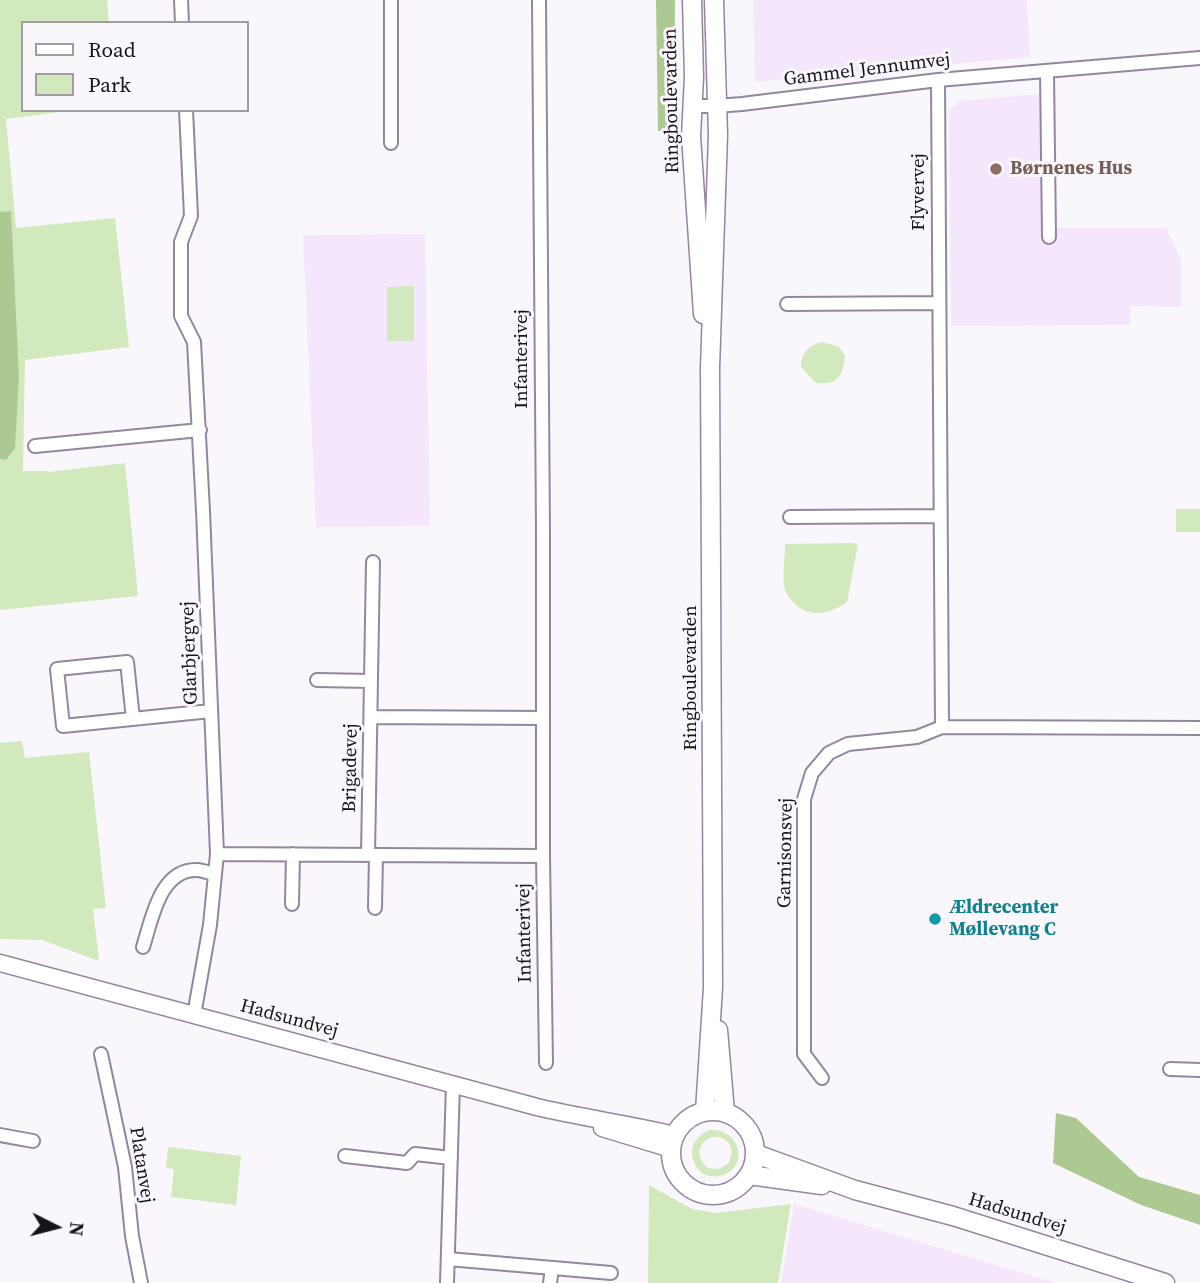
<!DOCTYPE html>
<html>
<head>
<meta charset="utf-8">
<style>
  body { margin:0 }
  #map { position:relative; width:1200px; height:1283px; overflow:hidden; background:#faf7fc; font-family:"Source Serif 4",serif }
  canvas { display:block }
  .legend { position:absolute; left:21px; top:21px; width:228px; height:91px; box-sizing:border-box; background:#faf7fc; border:2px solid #a09ca2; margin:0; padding:9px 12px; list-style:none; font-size:21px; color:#19131c }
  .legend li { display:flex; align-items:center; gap:14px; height:35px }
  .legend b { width:35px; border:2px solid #a09ca2 }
  .north { position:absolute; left:21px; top:1192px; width:70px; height:70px; -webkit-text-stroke:5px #faf7fc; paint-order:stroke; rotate:96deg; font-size:19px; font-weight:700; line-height:28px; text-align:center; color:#19131c }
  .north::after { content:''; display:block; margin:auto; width:24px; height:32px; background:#19131c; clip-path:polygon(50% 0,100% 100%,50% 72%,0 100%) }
</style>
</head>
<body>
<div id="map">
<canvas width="1200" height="1283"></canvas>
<ul class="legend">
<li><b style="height:9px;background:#fff"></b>Road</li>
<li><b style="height:19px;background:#d1e9bd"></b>Park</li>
</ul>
<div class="north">N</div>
</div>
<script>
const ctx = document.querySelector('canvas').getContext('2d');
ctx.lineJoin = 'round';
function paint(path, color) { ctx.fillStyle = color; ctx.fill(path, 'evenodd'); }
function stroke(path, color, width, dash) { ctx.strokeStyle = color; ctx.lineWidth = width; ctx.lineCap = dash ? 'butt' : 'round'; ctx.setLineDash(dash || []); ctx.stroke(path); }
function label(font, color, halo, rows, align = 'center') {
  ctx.font = font + ' "Source Serif 4",serif'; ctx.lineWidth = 6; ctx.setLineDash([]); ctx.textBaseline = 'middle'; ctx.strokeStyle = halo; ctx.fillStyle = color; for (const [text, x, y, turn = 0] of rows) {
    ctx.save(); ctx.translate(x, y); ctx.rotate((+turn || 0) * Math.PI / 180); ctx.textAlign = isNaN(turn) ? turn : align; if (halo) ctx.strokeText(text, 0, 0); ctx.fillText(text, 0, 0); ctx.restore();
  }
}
const built = new Path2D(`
  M 753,0 L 1027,0 L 1030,57 L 755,82 Z
  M 1041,94 L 1045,228 L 1166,228 L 1181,260 L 1181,307 L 1131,306 L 1130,325 L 951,326 L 949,111 L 958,101 Z
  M 425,234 L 430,526 L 316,527 L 303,235 Z
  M 794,1204 L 1056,1283 L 781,1283 Z`);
const green = new Path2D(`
  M 0,0 L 107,0 L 109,23 L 23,23 L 23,110 L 77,110 L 6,119 L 16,228 L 115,218 L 129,347 L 25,360 L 23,471 L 47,471 L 48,472 L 125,463 L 138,596 L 0,610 Z
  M 414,286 L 414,341 L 387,341 L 387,287 Z
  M 823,342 L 839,347 L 845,356 C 843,377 837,385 816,383 L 801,367 C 801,353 810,344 823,342 Z
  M 1176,509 L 1200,509 L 1200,532 L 1176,532 Z
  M 853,543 L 858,545 L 847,602 C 831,613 811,619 795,604 C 791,600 787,595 785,590 C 782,580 785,555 785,544 Z
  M 22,741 L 25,758 L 89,752 L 106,908 L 93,909 L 99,961 L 42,940 L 0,939 L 0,743 Z
  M 710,1130 C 740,1128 750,1166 723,1175 C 693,1185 678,1141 710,1130 ZM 712,1137 C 723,1136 730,1141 732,1151 L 729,1163 L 719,1169 L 708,1168 C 695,1157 697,1143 712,1137 Z
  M 168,1147 L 241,1156 L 236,1205 L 171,1197 L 174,1169 L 166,1168 Z
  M 649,1185 L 692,1209 L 716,1213 L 791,1204 L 778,1283 L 648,1283 Z`);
const forest = new Path2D(`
  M 656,0 L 675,0 L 674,129 L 658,131 Z
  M 11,211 L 19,377 L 15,448 L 6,460 L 0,459 L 0,212 Z
  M 1056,1113 L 1076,1118 L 1139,1177 L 1200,1195 L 1200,1225 L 1141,1205 L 1053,1163 Z`);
const minor = new Path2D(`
  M 181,0 L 182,23
  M 391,0 L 391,143
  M 539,0 L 543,530 L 543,856 L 546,1063
  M 1047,71 L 1049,237
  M 938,80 L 942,727
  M 692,106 L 716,106 L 742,104 L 938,80 L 1200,58
  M 186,110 L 191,216 L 181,242 L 181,316 L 194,342 L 203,511 L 217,854 L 210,925 L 194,1015
  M 787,304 L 939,303
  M 35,446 L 200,430
  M 790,517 L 940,516
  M 317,680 L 371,681
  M 371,717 L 543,718
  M 133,719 L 127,662 L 57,669 L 63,726 C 112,721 162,716 211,711
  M 217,854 L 543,856
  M 368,855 L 373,562
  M 292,904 L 293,854
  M 375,908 L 376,855
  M 143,947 C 152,919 160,868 198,870 C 204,871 210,873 215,874
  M 101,1054 L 125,1167 L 132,1236 L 141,1283
  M 1170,1069 L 1200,1070
  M 822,1078 L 804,1054 L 804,799 L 812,773 L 829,753 L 848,744 L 917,737 L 942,727 L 1200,728
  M 0,1135 L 33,1141
  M 345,1156 L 407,1163 L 415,1154 L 451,1158
  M 448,1259 L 611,1273
  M 447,1283 L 453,1084
  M 550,1283 L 552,1268`);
const tertiary = new Path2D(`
  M 0,963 L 537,1107 C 583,1118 629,1124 675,1135
  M 602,1128 L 671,1149`);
const secondary = new Path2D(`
  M 692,0 L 694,77 L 691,136 L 703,314
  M 718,1030 L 725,1112
  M671 1153a42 42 0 1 1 84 0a42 42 0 1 1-84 0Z
  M 705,1111 L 713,988 L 710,368 L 718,135 L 714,0
  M 756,1154 L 855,1190 L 953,1216 L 1165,1283
  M 749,1175 L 822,1185`);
const markers = [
  [996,169,7,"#8d6e63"],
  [935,919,7,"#0f9aa8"]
];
const streetNames = [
  ["Gammel Jennumvej",867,70,-7],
  ["Ringboulevarden",672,101,-91],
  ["Flyvervej",919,192,-90],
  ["Infanterivej",522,359,-90],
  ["Glarbjergvej",190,653,-92],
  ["Ringboulevarden",691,678,-90],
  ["Brigadevej",351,768,-89],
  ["Garnisonsvej",786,853,-89],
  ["Infanterivej",525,933,-91],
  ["Hadsundvej",289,1019,15],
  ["Platanvej",141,1165,81],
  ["Hadsundvej",1017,1214,17]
];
const educationNames = [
  ["Børnenes Hus",1010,169]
];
const cultureNames = [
  ["Ældrecenter",949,908],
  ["Møllevang C",949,930]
];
paint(built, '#f4e7fc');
paint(green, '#d1e9bd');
paint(forest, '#abc991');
stroke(minor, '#95869f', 16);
stroke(tertiary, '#95869f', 19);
stroke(secondary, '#95869f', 21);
stroke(minor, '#fff', 12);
stroke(tertiary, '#fff', 16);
stroke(secondary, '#fff', 18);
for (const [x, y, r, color] of markers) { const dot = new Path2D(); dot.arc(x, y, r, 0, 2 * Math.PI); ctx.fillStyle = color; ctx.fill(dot); stroke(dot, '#faf7fc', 2.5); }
label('19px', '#19131c', '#faf7fc', streetNames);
label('bold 19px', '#785e54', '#faf7fc', educationNames, 'left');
label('bold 19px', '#0d838f', '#faf7fc', cultureNames, 'left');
</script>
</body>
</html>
